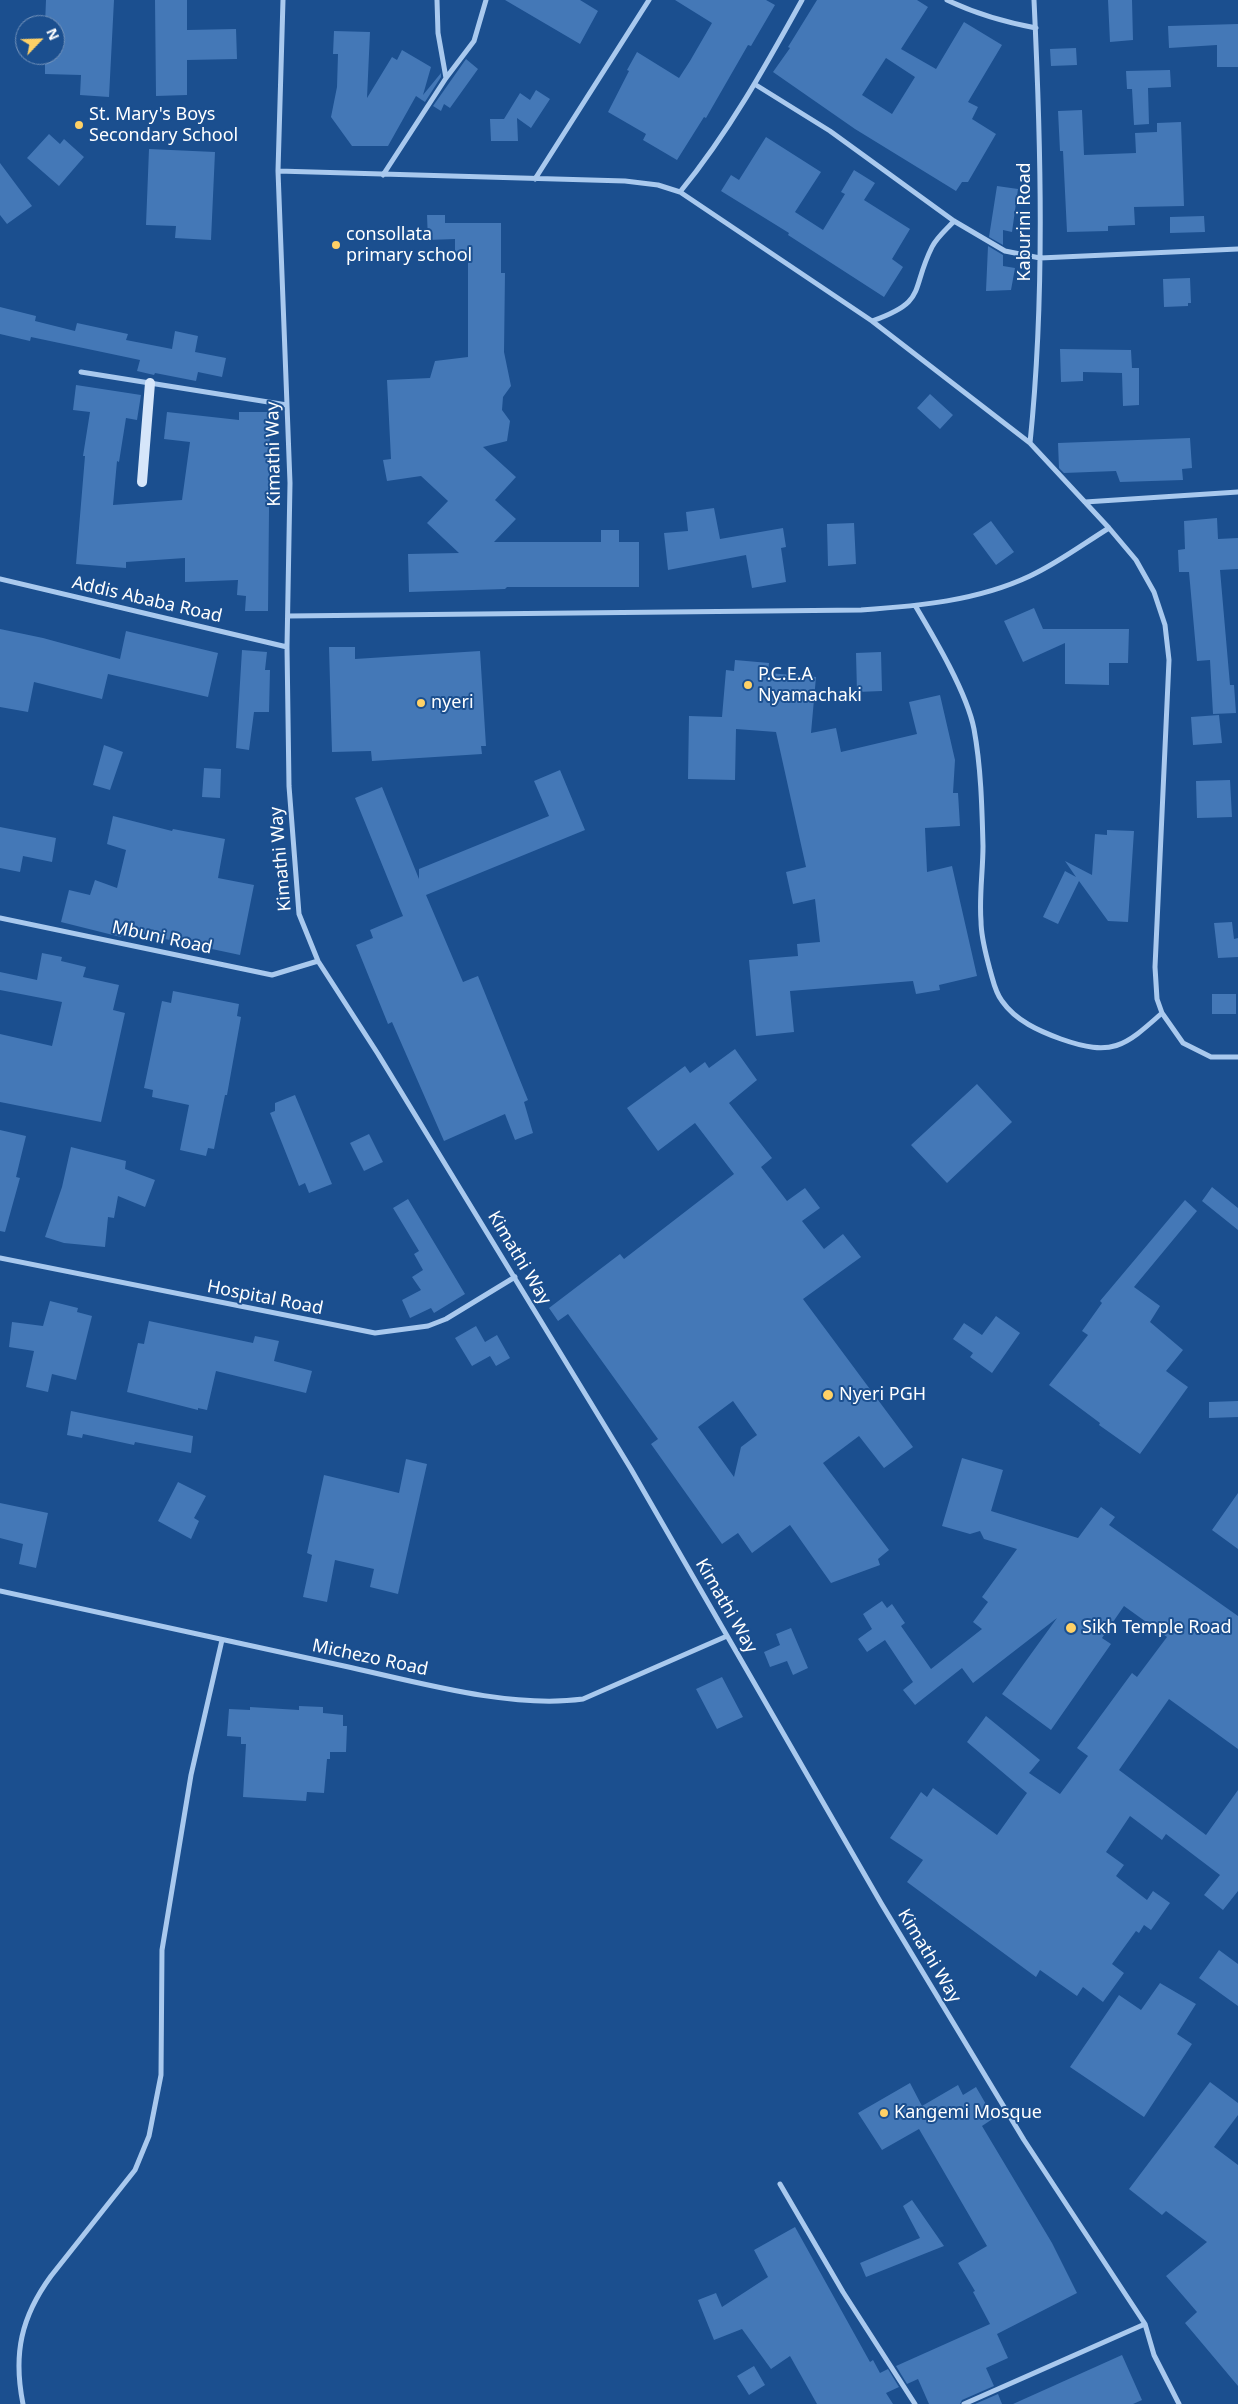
<!DOCTYPE html>
<html>
<head>
<meta charset="utf-8">
<style>
  body { margin:0 }
  #map { position:relative; width:1238px; height:2404px; overflow:hidden; background:#1b4f8f; font-family:"Noto Sans",sans-serif }
  canvas { display:block }
  .north { position:absolute; left:15px; top:15px; width:50px; height:50px; box-sizing:border-box; background:#1b4f8f; border:1px solid #7695bc; border-radius:50%; rotate:66deg; font-size:14px; font-weight:700; line-height:20px; text-align:center; color:#fff }
  .north::after { content:''; display:block; margin:auto; width:18px; height:22px; background:#ffd166; clip-path:polygon(50% 0,100% 100%,50% 72%,0 100%) }
</style>
</head>
<body>
<div id="map">
<canvas width="1238" height="2404"></canvas>
<div class="north">N</div>
</div>
<script>
const ctx = document.querySelector('canvas').getContext('2d');
ctx.lineJoin = 'round';
function paint(path, color) { ctx.fillStyle = color; ctx.fill(path, 'evenodd'); }
function stroke(path, color, width, dash) { ctx.strokeStyle = color; ctx.lineWidth = width; ctx.lineCap = dash ? 'butt' : 'round'; ctx.setLineDash(dash || []); ctx.stroke(path); }
function label(font, color, halo, rows, align = 'center') {
  ctx.font = font + ' "Noto Sans",sans-serif'; ctx.lineWidth = 4; ctx.setLineDash([]); ctx.textBaseline = 'middle'; ctx.strokeStyle = halo; ctx.fillStyle = color; for (const [text, x, y, turn = 0] of rows) {
    ctx.save(); ctx.translate(x, y); ctx.rotate((+turn || 0) * Math.PI / 180); ctx.textAlign = isNaN(turn) ? turn : align; if (halo) ctx.strokeText(text, 0, 0); ctx.fillText(text, 0, 0); ctx.restore();
  }
}
const building = new Path2D(`
  M 46,0 L 114,0 L 109,97 L 80,95 L 81,75 L 45,74 L 45,55 L 55,55 L 55,25 L 45,25 Z
  M 155,0 L 187,0 L 187,30 L 236,29 L 237,59 L 187,60 L 187,95 L 156,96 Z
  M 505,0 L 580,0 L 598,11 L 580,44 Z
  M 675,0 L 766,0 L 775,5 L 751,46 L 748,45 L 706,118 L 704,117 L 677,160 L 643,140 L 646,134 L 608,112 L 629,71 L 627,70 L 637,52 L 679,78 L 690,61 L 712,23 Z
  M 817,0 L 917,0 L 928,7 L 901,49 L 936,69 L 964,22 L 1002,45 L 968,102 L 978,107 L 972,119 L 996,134 L 968,182 L 962,182 L 956,191 L 855,129 L 773,72 L 790,48 L 788,47 ZM 886,58 L 915,77 L 892,114 L 862,95 Z
  M 1108,0 L 1132,0 L 1133,40 L 1110,42 Z
  M 1238,24 L 1238,67 L 1217,67 L 1217,45 L 1169,48 L 1168,26 Z
  M 334,31 L 370,32 L 367,98 L 392,57 L 397,60 L 402,50 L 431,67 L 423,95 L 441,73 L 441,77 L 425,102 L 416,96 L 388,146 L 352,146 L 331,117 L 337,87 L 338,54 L 333,54 Z
  M 1076,48 L 1077,65 L 1051,66 L 1050,49 Z
  M 466,59 L 478,69 L 450,108 L 444,104 L 441,111 L 433,106 Z
  M 1170,70 L 1171,87 L 1148,88 L 1149,124 L 1134,125 L 1132,89 L 1127,89 L 1126,71 Z
  M 536,90 L 550,99 L 531,128 L 517,118 L 518,141 L 491,141 L 490,119 L 504,119 L 520,93 L 530,100 Z
  M 1082,110 L 1084,155 L 1136,153 L 1135,133 L 1157,132 L 1157,123 L 1181,122 L 1184,206 L 1134,207 L 1135,225 L 1108,226 L 1108,231 L 1067,232 L 1063,151 L 1060,151 L 1058,111 Z
  M 49,134 L 60,144 L 64,139 L 84,157 L 59,186 L 27,158 Z
  M 766,137 L 821,172 L 795,212 L 823,230 L 845,194 L 841,192 L 854,170 L 875,183 L 864,200 L 910,229 L 892,259 L 903,267 L 884,297 L 788,235 L 789,233 L 721,191 L 731,175 L 739,180 Z
  M 149,149 L 215,152 L 211,240 L 175,238 L 176,226 L 146,225 Z
  M 0,163 L 32,206 L 7,224 L 0,215 Z
  M 997,186 L 1018,189 L 1012,232 L 1003,230 L 1003,245 L 989,237 Z
  M 427,215 L 445,215 L 445,223 L 501,223 L 501,273 L 505,273 L 504,352 L 511,386 L 503,397 L 502,410 L 510,421 L 507,441 L 483,447 L 516,477 L 495,500 L 516,519 L 494,542 L 601,542 L 601,530 L 619,530 L 619,542 L 639,542 L 639,587 L 507,587 L 505,589 L 409,592 L 408,554 L 459,553 L 427,523 L 448,501 L 421,476 L 387,481 L 383,460 L 391,459 L 387,380 L 430,378 L 435,361 L 468,357 L 468,252 L 455,253 L 455,239 L 428,240 Z
  M 1204,216 L 1205,232 L 1170,233 L 1170,217 Z
  M 988,246 L 1003,255 L 1003,266 L 1015,268 L 1011,290 L 986,291 Z
  M 1190,278 L 1191,303 L 1188,303 L 1188,306 L 1164,307 L 1163,279 Z
  M 0,307 L 36,316 L 35,321 L 75,331 L 77,323 L 128,334 L 126,340 L 172,349 L 175,331 L 198,336 L 195,352 L 226,358 L 222,377 L 198,372 L 196,381 L 155,373 L 154,375 L 137,371 L 140,360 L 31,337 L 30,341 L 0,334 Z
  M 1060,349 L 1131,350 L 1132,368 L 1139,368 L 1139,405 L 1123,406 L 1122,373 L 1083,372 L 1083,381 L 1061,382 Z
  M 76,385 L 141,395 L 137,420 L 126,418 L 119,462 L 117,461 L 113,505 L 182,500 L 190,442 L 164,439 L 167,412 L 239,420 L 239,412 L 270,412 L 268,611 L 245,611 L 246,596 L 237,595 L 238,580 L 185,582 L 185,558 L 126,562 L 126,568 L 76,564 L 85,456 L 83,456 L 90,412 L 73,410 Z
  M 930,394 L 953,415 L 940,429 L 917,408 Z
  M 1190,438 L 1192,468 L 1182,469 L 1183,480 L 1120,482 L 1116,471 L 1064,473 L 1059,468 L 1058,443 Z
  M 714,508 L 720,539 L 783,528 L 786,547 L 781,548 L 786,582 L 752,588 L 746,555 L 668,570 L 664,533 L 688,531 L 686,512 Z
  M 1217,518 L 1218,539 L 1238,538 L 1238,569 L 1220,570 L 1230,685 L 1234,685 L 1236,713 L 1213,714 L 1210,660 L 1197,661 L 1189,572 L 1179,572 L 1178,550 L 1185,549 L 1184,521 Z
  M 991,521 L 1014,552 L 996,565 L 973,534 Z
  M 854,523 L 856,564 L 828,566 L 827,524 Z
  M 1034,608 L 1043,629 L 1129,629 L 1128,663 L 1109,663 L 1109,685 L 1065,684 L 1065,643 L 1023,662 L 1004,621 Z
  M 0,629 L 43,638 L 120,659 L 126,631 L 218,653 L 208,697 L 108,674 L 102,699 L 34,682 L 28,712 L 0,707 Z
  M 329,647 L 355,647 L 355,659 L 480,651 L 486,746 L 481,746 L 482,754 L 372,761 L 371,751 L 332,752 Z
  M 242,650 L 267,652 L 265,670 L 270,670 L 269,712 L 254,712 L 249,750 L 236,748 Z
  M 881,652 L 882,691 L 857,692 L 856,653 Z
  M 735,660 L 769,663 L 768,673 L 816,677 L 811,733 L 836,728 L 841,752 L 917,734 L 909,702 L 940,695 L 955,760 L 953,793 L 958,793 L 960,826 L 925,828 L 927,872 L 952,866 L 977,976 L 939,985 L 940,990 L 916,994 L 913,981 L 790,991 L 794,1032 L 756,1036 L 749,960 L 798,956 L 797,944 L 820,942 L 815,899 L 793,904 L 786,872 L 806,867 L 776,732 L 736,729 L 735,780 L 688,779 L 689,716 L 722,717 L 726,670 L 734,671 Z
  M 1219,715 L 1222,743 L 1193,745 L 1191,717 Z
  M 104,745 L 123,752 L 110,790 L 93,785 Z
  M 204,768 L 221,769 L 220,798 L 202,797 Z
  M 560,770 L 585,830 L 426,895 L 463,982 L 478,976 L 528,1100 L 524,1102 L 533,1133 L 515,1140 L 505,1114 L 444,1141 L 392,1022 L 388,1024 L 356,945 L 373,938 L 370,930 L 403,916 L 355,798 L 382,787 L 419,879 L 419,869 L 549,816 L 534,781 Z
  M 1230,780 L 1232,817 L 1197,818 L 1196,781 Z
  M 113,816 L 172,831 L 173,829 L 225,839 L 218,878 L 254,885 L 240,955 L 123,930 L 121,937 L 61,922 L 69,890 L 90,895 L 95,880 L 117,888 L 126,850 L 107,844 Z
  M 0,827 L 56,838 L 52,862 L 23,856 L 20,872 L 0,868 Z
  M 1107,830 L 1134,831 L 1128,922 L 1108,921 L 1079,881 L 1058,924 L 1043,917 L 1065,871 L 1076,877 L 1065,861 L 1092,875 L 1095,834 L 1107,835 Z
  M 1232,922 L 1234,939 L 1238,938 L 1238,957 L 1218,958 L 1214,923 Z
  M 42,953 L 62,957 L 61,961 L 86,967 L 83,977 L 119,985 L 113,1010 L 125,1013 L 101,1122 L 0,1102 L 0,1034 L 52,1046 L 62,1002 L 0,990 L 0,972 L 37,980 Z
  M 173,991 L 239,1004 L 237,1016 L 241,1017 L 227,1095 L 225,1095 L 214,1149 L 208,1148 L 206,1156 L 180,1150 L 189,1105 L 152,1097 L 153,1090 L 144,1088 L 162,1001 L 171,1003 Z
  M 1212,994 L 1236,994 L 1236,1014 L 1212,1014 Z
  M 735,1049 L 757,1080 L 729,1103 L 772,1158 L 761,1167 L 787,1201 L 805,1188 L 820,1208 L 802,1221 L 824,1249 L 843,1234 L 861,1257 L 803,1299 L 913,1447 L 884,1468 L 859,1436 L 823,1463 L 889,1550 L 878,1559 L 880,1565 L 831,1583 L 790,1525 L 752,1553 L 738,1533 L 722,1544 L 651,1444 L 658,1439 L 568,1314 L 558,1321 L 549,1308 L 620,1254 L 624,1259 L 734,1174 L 695,1123 L 658,1151 L 627,1108 L 685,1066 L 690,1073 L 705,1062 L 709,1068 ZM 733,1401 L 757,1435 L 741,1447 L 734,1477 L 698,1427 Z
  M 977,1084 L 1012,1122 L 947,1183 L 911,1145 Z
  M 295,1095 L 332,1184 L 309,1193 L 305,1183 L 299,1186 L 270,1113 L 275,1111 L 275,1103 Z
  M 0,1130 L 26,1136 L 16,1177 L 20,1178 L 5,1232 L 0,1231 Z
  M 369,1134 L 383,1162 L 364,1171 L 350,1143 Z
  M 71,1147 L 126,1161 L 125,1169 L 155,1180 L 145,1207 L 118,1196 L 114,1218 L 108,1217 L 105,1247 L 64,1243 L 45,1237 L 62,1187 Z
  M 1212,1187 L 1238,1208 L 1238,1230 L 1202,1201 Z
  M 408,1199 L 465,1294 L 434,1313 L 431,1308 L 410,1318 L 402,1300 L 421,1290 L 412,1277 L 423,1270 L 414,1254 L 419,1251 L 393,1208 Z
  M 1185,1200 L 1197,1211 L 1134,1287 L 1160,1306 L 1150,1322 L 1183,1350 L 1166,1371 L 1188,1387 L 1140,1454 L 1099,1425 L 1100,1423 L 1049,1385 L 1088,1335 L 1082,1331 L 1102,1303 L 1100,1301 Z
  M 50,1301 L 78,1308 L 77,1312 L 92,1316 L 76,1380 L 52,1374 L 48,1392 L 26,1387 L 34,1351 L 9,1347 L 12,1322 L 43,1326 Z
  M 996,1316 L 1020,1333 L 992,1373 L 970,1357 L 973,1353 L 953,1339 L 964,1323 L 982,1335 Z
  M 149,1321 L 253,1343 L 255,1336 L 279,1341 L 274,1361 L 312,1371 L 306,1393 L 216,1371 L 207,1410 L 198,1408 L 198,1410 L 127,1392 L 138,1343 L 144,1344 Z
  M 476,1326 L 485,1342 L 497,1335 L 510,1358 L 496,1366 L 490,1356 L 472,1366 L 455,1338 Z
  M 1238,1401 L 1238,1417 L 1209,1418 L 1209,1402 Z
  M 71,1411 L 193,1436 L 191,1453 L 135,1442 L 134,1445 L 83,1434 L 82,1438 L 67,1435 Z
  M 962,1458 L 1003,1470 L 991,1511 L 1078,1538 L 1101,1507 L 1115,1517 L 1109,1525 L 1238,1616 L 1238,1749 L 1169,1699 L 1119,1770 L 1206,1835 L 1238,1790 L 1238,1891 L 1223,1910 L 1204,1895 L 1220,1875 L 1166,1834 L 1162,1840 L 1130,1816 L 1106,1852 L 1124,1865 L 1116,1876 L 1147,1900 L 1153,1891 L 1170,1903 L 1151,1930 L 1144,1925 L 1139,1933 L 1136,1931 L 1112,1964 L 1124,1973 L 1103,2002 L 1083,1987 L 1077,1996 L 1040,1970 L 1036,1977 L 907,1882 L 923,1860 L 890,1838 L 921,1792 L 927,1797 L 933,1788 L 997,1835 L 1027,1793 L 967,1742 L 986,1716 L 1040,1760 L 1029,1773 L 1060,1794 L 1088,1756 L 1077,1748 L 1132,1673 L 1137,1677 L 1167,1637 L 1124,1606 L 1102,1638 L 1111,1644 L 1051,1730 L 1002,1694 L 1057,1618 L 973,1683 L 962,1668 L 915,1705 L 903,1690 L 913,1682 L 885,1640 L 867,1652 L 858,1639 L 872,1629 L 863,1614 L 882,1601 L 887,1608 L 892,1604 L 905,1623 L 901,1626 L 931,1669 L 982,1629 L 973,1622 L 988,1602 L 982,1597 L 1017,1549 L 984,1539 L 980,1531 L 970,1534 L 942,1526 Z
  M 406,1459 L 427,1464 L 398,1594 L 370,1587 L 374,1569 L 335,1560 L 327,1602 L 303,1597 L 312,1555 L 307,1553 L 324,1475 L 399,1493 Z
  M 178,1482 L 206,1496 L 194,1518 L 199,1521 L 191,1539 L 158,1521 Z
  M 1238,1493 L 1238,1549 L 1212,1530 Z
  M 0,1503 L 48,1513 L 36,1568 L 19,1564 L 23,1544 L 0,1538 Z
  M 791,1628 L 808,1668 L 793,1675 L 787,1661 L 770,1667 L 764,1652 L 780,1645 L 776,1634 Z
  M 722,1677 L 743,1717 L 717,1729 L 696,1689 Z
  M 299,1706 L 323,1707 L 323,1713 L 343,1715 L 343,1726 L 347,1726 L 346,1752 L 330,1752 L 330,1759 L 327,1759 L 324,1793 L 307,1792 L 306,1801 L 243,1797 L 246,1744 L 241,1744 L 241,1737 L 227,1736 L 229,1709 L 250,1710 L 250,1707 L 299,1710 Z
  M 1219,1950 L 1238,1964 L 1238,2006 L 1199,1978 Z
  M 1160,1983 L 1196,2004 L 1177,2034 L 1192,2044 L 1144,2117 L 1070,2067 L 1119,1995 L 1141,2010 Z
  M 1210,2082 L 1238,2103 L 1238,2115 L 1214,2147 L 1238,2165 L 1238,2386 L 1185,2323 L 1197,2312 L 1166,2276 L 1207,2242 L 1166,2211 L 1162,2215 L 1129,2189 Z
  M 910,2083 L 922,2106 L 958,2085 L 963,2095 L 976,2087 L 994,2118 L 982,2126 L 1052,2243 L 1077,2293 L 997,2334 L 1008,2358 L 986,2368 L 994,2386 L 962,2400 L 960,2404 L 929,2404 L 918,2379 L 907,2384 L 896,2366 L 990,2324 L 973,2292 L 975,2291 L 958,2263 L 987,2246 L 919,2129 L 882,2150 L 858,2113 Z
  M 912,2200 L 944,2246 L 866,2277 L 860,2263 L 920,2238 L 903,2206 Z
  M 795,2227 L 870,2362 L 873,2360 L 880,2373 L 888,2369 L 899,2387 L 886,2393 L 893,2404 L 817,2404 L 790,2356 L 771,2369 L 742,2329 L 714,2340 L 698,2300 L 716,2293 L 722,2307 L 768,2277 L 754,2250 Z
  M 1122,2355 L 1142,2400 L 1133,2404 L 1013,2404 Z
  M 754,2366 L 765,2385 L 749,2395 L 737,2376 Z
  M 998,2394 L 1002,2404 L 975,2404 Z`);
const street = new Path2D(`
  M 283,0 L 278,171 L 290,483 L 287,647 L 289,786 L 299,914 L 318,961 L 378,1054 L 631,1469 L 881,1903 L 1024,2140 L 1145,2324 L 1154,2355 L 1179,2404
  M 437,0 L 438,33 L 446,78
  M 947,0 C 976,14 1004,22 1036,28
  M 756,85 L 830,131 L 954,221 L 1005,251 L 1040,258 L 1238,249
  M 278,171 L 625,181 L 658,185 L 680,192 L 872,321 L 1030,443 L 1109,528 L 1136,560 L 1154,592 L 1165,625 L 1169,660 L 1155,967 L 1157,999 L 1162,1013 L 1183,1043 L 1211,1057 L 1238,1057
  M 383,175 L 446,78 L 474,41 L 486,0
  M 535,179 L 649,0
  M 680,192 C 729,132 765,67 802,0
  M 872,321 C 928,301 910,291 932,247 C 937,237 947,229 954,221
  M 81,372 L 287,405
  M 1030,443 C 1045,297 1041,147 1034,0
  M 1085,502 L 1238,492
  M 0,579 L 287,647
  M 916,607 C 935,639 967,693 974,729 C 981,767 982,807 983,846 C 983,871 979,896 981,921 C 981,938 986,954 990,970 C 993,980 995,992 1002,1001 C 1016,1021 1039,1031 1061,1039 C 1112,1057 1124,1047 1162,1013
  M 288,616 L 861,610 C 918,606 977,601 1030,576 C 1058,563 1083,544 1109,528
  M 0,918 L 272,975 L 318,961
  M 0,1258 L 375,1333 L 428,1326 L 446,1319 L 515,1277
  M 0,1591 C 115,1616 230,1641 344,1666 C 417,1682 510,1709 583,1699 L 727,1636
  M 780,2184 L 843,2292 L 915,2404
  M 23,2404 C 13,2354 21,2317 51,2276 L 135,2170 L 149,2136 L 161,2075 L 162,1950 L 191,1775 L 222,1640
  M 964,2404 L 1145,2324`);
const secondary = new Path2D(`
  M 142,482 L 150,383`);
const markers = [
  [79,125,5,"#ffd166"],
  [336,245,5,"#ffd166"],
  [748,685,5,"#ffd166"],
  [421,703,5,"#ffd166"],
  [828,1395,6,"#ffd166"],
  [1071,1628,6,"#ffd166"],
  [884,2113,5,"#ffd166"]
];
const poiNames = [
  ["St. Mary's Boys",89,115],
  ["Secondary School",89,136],
  ["consollata",346,235],
  ["primary school",346,256],
  ["P.C.E.A",758,675],
  ["Nyamachaki",758,696],
  ["nyeri",431,703],
  ["Nyeri PGH",839,1395],
  ["Sikh Temple Road",1082,1628],
  ["Kangemi Mosque",894,2113]
];
const streetNames = [
  ["Kaburini Road",1025,222,-90],
  ["Kimathi Way",274,454,-91],
  ["Addis Ababa Road",147,600,13],
  ["Kimathi Way",281,859,-95],
  ["Mbuni Road",162,938,12],
  ["Kimathi Way",519,1258,59],
  ["Hospital Road",265,1298,11],
  ["Kimathi Way",726,1606,60],
  ["Michezo Road",370,1658,12],
  ["Kimathi Way",929,1956,59]
];
paint(building, '#4478b7');
stroke(street, '#a9c9ee', 5);
stroke(secondary, '#d6e6fa', 10);
for (const [x, y, r, color] of markers) { const dot = new Path2D(); dot.arc(x, y, r, 0, 2 * Math.PI); ctx.fillStyle = color; ctx.fill(dot); stroke(dot, '#1b4f8f', 2); }
label('18px', '#fff', '#1b4f8f', poiNames, 'left');
label('18px', '#fff', '#1b4f8f', streetNames);
</script>
</body>
</html>
